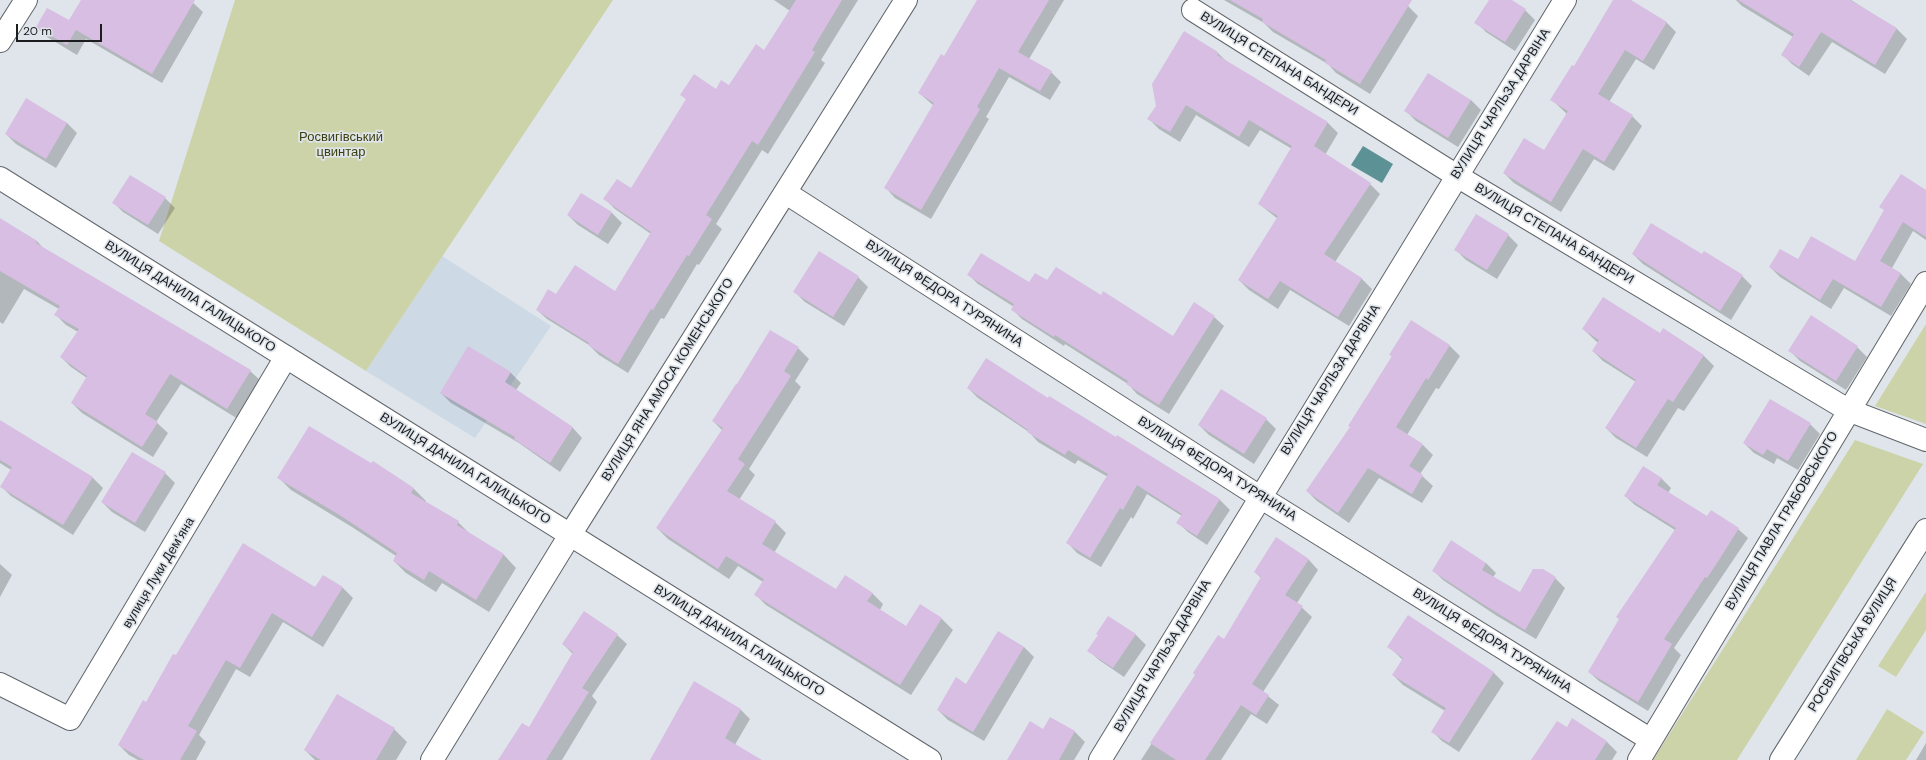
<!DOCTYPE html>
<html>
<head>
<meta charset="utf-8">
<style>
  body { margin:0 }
  #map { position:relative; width:1926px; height:760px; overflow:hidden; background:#dfe5eb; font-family:"DM Sans",sans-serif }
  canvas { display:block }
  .scale { position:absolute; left:16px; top:24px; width:86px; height:18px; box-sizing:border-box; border:2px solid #1b1d1f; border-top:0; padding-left:5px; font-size:12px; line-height:14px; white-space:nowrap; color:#1b1d1f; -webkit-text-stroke:3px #dfe5eb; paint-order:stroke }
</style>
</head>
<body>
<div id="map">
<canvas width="1926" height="760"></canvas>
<div class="scale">20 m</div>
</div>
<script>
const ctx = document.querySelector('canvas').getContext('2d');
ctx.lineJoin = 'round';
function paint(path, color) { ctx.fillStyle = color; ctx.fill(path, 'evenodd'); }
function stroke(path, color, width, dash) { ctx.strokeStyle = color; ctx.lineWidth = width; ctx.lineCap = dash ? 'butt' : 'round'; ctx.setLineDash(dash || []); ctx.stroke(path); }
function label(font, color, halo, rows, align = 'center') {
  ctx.font = font + ' "DM Sans",sans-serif'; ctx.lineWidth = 3.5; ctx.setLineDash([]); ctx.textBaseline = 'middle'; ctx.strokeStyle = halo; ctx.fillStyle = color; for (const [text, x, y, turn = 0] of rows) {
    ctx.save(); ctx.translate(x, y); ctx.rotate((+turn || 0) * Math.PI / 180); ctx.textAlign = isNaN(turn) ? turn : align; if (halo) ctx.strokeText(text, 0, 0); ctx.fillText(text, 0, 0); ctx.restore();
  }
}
const built = new Path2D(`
  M 442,256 L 551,326 L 475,438 L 366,371 Z`);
const green = new Path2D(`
  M 235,0 L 613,0 L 366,371 L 159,241 Z
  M 1926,324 L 1926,424 L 1875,406 Z
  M 1855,440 L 1923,464 L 1737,760 L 1653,760 Z
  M 1926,592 L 1926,630 L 1896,677 L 1878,666 Z
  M 1887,709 L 1924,732 L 1906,760 L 1856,760 Z`);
const water = new Path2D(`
  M 1363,146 L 1393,164 L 1382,183 L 1351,165 Z`);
const shadow = new Path2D(`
  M 82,0 L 190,0 L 203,12 L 162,83 L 86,39 L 77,55 L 47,37 L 37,27 L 69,22 Z
  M 774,0 L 858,0 L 821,60 L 825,63 L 768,154 L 762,150 L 716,224 L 722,229 L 699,265 L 697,264 L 664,319 L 661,318 L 628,373 L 599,355 L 589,345 L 547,319 L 537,310 L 557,296 L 616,292 L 651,234 L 615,209 L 605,199 L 631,189 L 687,100 L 682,95 L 729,87 L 764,51 L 790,11 Z
  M 978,0 L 1064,0 L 1029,59 L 1051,72 L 1061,82 L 1050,100 L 1009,77 L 986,117 L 989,119 L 931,219 L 895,198 L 886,188 L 934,106 L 919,93 L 944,57 Z
  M 1224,0 L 1398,0 L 1408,6 L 1418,16 L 1370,94 L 1336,73 L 1328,64 L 1273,32 L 1264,23 Z
  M 1490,0 L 1510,0 L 1525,10 L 1535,20 L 1515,51 L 1486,32 L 1476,22 Z
  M 1615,0 L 1629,0 L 1666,22 L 1676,32 L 1654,70 L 1636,59 L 1609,102 L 1632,116 L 1642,126 L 1614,171 L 1594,159 L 1561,212 L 1514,183 L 1504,173 L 1544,151 L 1567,114 L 1552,100 L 1574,67 Z
  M 1736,0 L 1851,0 L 1897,29 L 1907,39 L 1885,74 L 1832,42 L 1809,76 L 1792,64 L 1782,54 L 1793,37 L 1742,6 Z
  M 1218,53 L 1227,62 L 1328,123 L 1338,133 L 1325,155 L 1370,184 L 1380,194 L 1335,262 L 1362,279 L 1372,289 L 1349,326 L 1290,290 L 1278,309 L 1249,290 L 1239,280 L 1278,219 L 1259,204 L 1292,149 L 1260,130 L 1249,147 L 1196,115 L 1180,142 L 1159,129 L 1149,119 Z
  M 26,100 L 67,123 L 77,133 L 56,168 L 16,144 L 6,134 Z
  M 1471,100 L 1481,110 L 1458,147 L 1416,121 L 1406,111 Z
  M 1926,191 L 1926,240 L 1913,231 L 1892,268 L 1901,274 L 1911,284 L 1891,316 L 1844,288 L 1831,309 L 1780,277 L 1770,267 L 1798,261 L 1855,262 L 1885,211 L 1881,207 Z
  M 581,194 L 612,213 L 622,223 L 608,244 L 578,225 L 568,215 Z
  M 165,198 L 175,208 L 158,234 L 123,212 L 113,202 Z
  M 0,219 L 37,241 L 43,248 L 250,371 L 261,381 L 238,419 L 181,384 L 156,422 L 168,433 L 153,457 L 82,413 L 72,403 L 87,378 L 71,367 L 61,357 L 78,332 L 66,325 L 56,315 L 59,309 L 24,289 L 3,324 L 0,322 Z
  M 1508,235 L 1518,245 L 1497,279 L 1466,260 L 1456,250 Z
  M 1633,254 L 1742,276 L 1752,286 L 1731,320 L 1643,264 Z
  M 968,274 L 1029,283 L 1047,282 L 1101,296 L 1173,337 L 1214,317 L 1224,326 L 1169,414 L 1137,394 L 1128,384 L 1065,344 L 1064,346 L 1022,319 L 1012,309 L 1014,307 L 978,284 Z
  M 858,277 L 868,287 L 844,326 L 805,302 L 795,292 Z
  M 1411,322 L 1450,346 L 1460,356 L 1439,389 L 1436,388 L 1407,435 L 1423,445 L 1433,455 L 1420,474 L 1433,486 L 1422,503 L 1379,478 L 1349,523 L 1317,501 L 1307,491 L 1351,427 L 1392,357 L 1390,354 Z
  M 1583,329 L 1660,335 L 1663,330 L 1704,356 L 1714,366 L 1684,411 L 1678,408 L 1647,457 L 1616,438 L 1606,428 L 1636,382 L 1603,361 L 1593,351 L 1598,343 Z
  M 1857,347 L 1867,357 L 1846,390 L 1800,361 L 1790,351 Z
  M 468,348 L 511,373 L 521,383 L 516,390 L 573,428 L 582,438 L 560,472 L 519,443 L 451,403 L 441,393 Z
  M 798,348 L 809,359 L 795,381 L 801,387 L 749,469 L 755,475 L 739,500 L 775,522 L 786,533 L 774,553 L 836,591 L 872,593 L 883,604 L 880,610 L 907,627 L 921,605 L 942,619 L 953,630 L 911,695 L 766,605 L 755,594 L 763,582 L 738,566 L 729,579 L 668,539 L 657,528 L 723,431 L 713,421 Z
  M 968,388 L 1048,400 L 1116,439 L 1117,437 L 1220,500 L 1230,510 L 1207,545 L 1188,532 L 1178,523 L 1182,516 L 1147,494 L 1133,519 L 1131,517 L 1101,567 L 1077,553 L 1068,543 L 1108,477 L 1078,460 L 1075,464 L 1038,442 L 1029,432 L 978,398 Z
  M 1266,419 L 1276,429 L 1254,464 L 1209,435 L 1199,425 Z
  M 0,421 L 93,478 L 103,488 L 73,535 L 11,496 L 1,486 L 11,470 L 0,463 Z
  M 1810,424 L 1820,434 L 1798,470 L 1777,458 L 1774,464 L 1754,453 L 1744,443 Z
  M 373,462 L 414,489 L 426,501 L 426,503 L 458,522 L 471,535 L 504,555 L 516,568 L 489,612 L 442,583 L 436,592 L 406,573 L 394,561 L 396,556 L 352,527 L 291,490 L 279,478 L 372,464 Z
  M 165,473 L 175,483 L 145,532 L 112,512 L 102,502 Z
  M 1661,478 L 1671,488 L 1668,493 L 1707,517 L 1738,529 L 1748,538 L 1674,648 L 1681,655 L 1648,711 L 1599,681 L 1589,672 L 1620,620 L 1617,617 L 1675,530 L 1635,505 L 1625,496 Z
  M 1276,539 L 1309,560 L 1318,570 L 1297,603 L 1312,617 L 1263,692 L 1279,705 L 1267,724 L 1251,714 L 1221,760 L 1141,760 L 1196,675 L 1224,640 L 1261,578 L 1255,572 Z
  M 1486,563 L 1496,573 L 1493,577 L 1521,593 L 1555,578 L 1565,588 L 1536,639 L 1497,616 L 1443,580 L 1433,570 Z
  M 0,564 L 12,575 L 0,597 Z
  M 323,576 L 343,588 L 353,598 L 323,647 L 283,622 L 250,677 L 236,669 L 199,735 L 206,742 L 196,760 L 138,760 L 129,755 L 119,745 L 176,657 L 316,588 Z
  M 1109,617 L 1136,635 L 1146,645 L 1124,677 L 1099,660 L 1089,651 Z
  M 998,632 L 1024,647 L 1034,657 L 984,741 L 948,720 L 938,710 L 967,685 Z
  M 617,635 L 627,644 L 592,696 L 597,702 L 562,760 L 499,760 L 529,729 L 573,654 L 563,644 Z
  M 1448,644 L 1494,673 L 1504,683 L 1459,752 L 1442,741 L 1432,731 L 1445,711 L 1403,685 L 1393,675 L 1403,660 L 1389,647 Z
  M 694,682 L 741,710 L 750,719 L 726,760 L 651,760 Z
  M 1051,718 L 1075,732 L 1085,742 L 1074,760 L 1016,760 L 1044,730 Z
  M 1573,720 L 1607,742 L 1617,752 L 1612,760 L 1535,760 L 1567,728 Z
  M 394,729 L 407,742 L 396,760 L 315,760 L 305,750 Z
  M 1926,743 L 1926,760 L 1916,760 Z`);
const building = new Path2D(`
  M 81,0 L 195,0 L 152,74 L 76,30 L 67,45 L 36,27 L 47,8 L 69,20 Z
  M 796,0 L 842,0 L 812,50 L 815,52 L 758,145 L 752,141 L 706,215 L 712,219 L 689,256 L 687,255 L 653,310 L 651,309 L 618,364 L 588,345 L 589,343 L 536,310 L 548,289 L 556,294 L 575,265 L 615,291 L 651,232 L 603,199 L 617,179 L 631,188 L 686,99 L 680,95 L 694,74 L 716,89 L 721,80 L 729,85 L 756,44 L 764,50 Z
  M 977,0 L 1049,0 L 1018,52 L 1052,71 L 1040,91 L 999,68 L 977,107 L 980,109 L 921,210 L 884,188 L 934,103 L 918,93 L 941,54 L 944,56 Z
  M 1230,0 L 1412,0 L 1360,84 L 1325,63 L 1326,60 L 1262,22 L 1263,19 Z
  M 1489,0 L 1512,0 L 1526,9 L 1505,42 L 1474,23 Z
  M 1613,0 L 1631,0 L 1667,22 L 1643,61 L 1625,50 L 1598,94 L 1633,115 L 1604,162 L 1583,149 L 1551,202 L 1503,173 L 1524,138 L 1544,150 L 1568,111 L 1550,100 L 1572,65 L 1574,66 Z
  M 1738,0 L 1850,0 L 1897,28 L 1875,65 L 1821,32 L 1799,67 L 1781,55 L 1794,34 Z
  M 1184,31 L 1218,52 L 1217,55 L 1328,122 L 1314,146 L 1371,183 L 1324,254 L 1362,278 L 1338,317 L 1280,281 L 1268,299 L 1238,280 L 1278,216 L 1258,204 L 1292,146 L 1249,120 L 1239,137 L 1186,105 L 1170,132 L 1147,119 L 1156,106 L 1152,84 Z
  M 1428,73 L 1471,100 L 1448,138 L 1404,111 Z
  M 26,98 L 67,123 L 46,159 L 5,134 Z
  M 1901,174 L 1926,190 L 1926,237 L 1903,222 L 1880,261 L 1901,273 L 1881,307 L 1833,279 L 1820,300 L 1769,267 L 1780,249 L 1798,259 L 1811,236 L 1855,261 L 1884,210 L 1879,207 Z
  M 130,175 L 166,197 L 148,225 L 112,203 Z
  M 581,193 L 612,212 L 598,235 L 567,215 Z
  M 1476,214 L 1509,234 L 1487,270 L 1454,250 Z
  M 0,218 L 37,241 L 36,243 L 251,370 L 227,409 L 170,374 L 145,414 L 158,422 L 142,447 L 71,403 L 87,376 L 60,357 L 79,329 L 54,315 L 60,306 L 0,271 Z
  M 1651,223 L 1702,254 L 1704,251 L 1743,275 L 1720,311 L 1632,254 Z
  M 819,251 L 859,276 L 833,317 L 793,292 Z
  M 981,253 L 1029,282 L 1035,273 L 1047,280 L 1056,267 L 1101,295 L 1103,291 L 1173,336 L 1194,302 L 1215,316 L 1159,405 L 1126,384 L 1128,381 L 1055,335 L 1054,337 L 1011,310 L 1014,304 L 967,275 Z
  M 1603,297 L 1660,333 L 1663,328 L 1704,355 L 1673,402 L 1668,399 L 1636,448 L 1605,428 L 1636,380 L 1592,351 L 1599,340 L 1582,329 Z
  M 1811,315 L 1858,346 L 1836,381 L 1788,351 Z
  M 1411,320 L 1450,345 L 1428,380 L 1426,378 L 1396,427 L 1423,444 L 1409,466 L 1423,475 L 1412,494 L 1368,468 L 1338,513 L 1306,491 L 1350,427 L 1348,426 L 1392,356 L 1389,355 Z
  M 770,330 L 799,347 L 784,371 L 791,376 L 738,459 L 745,464 L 727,491 L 776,521 L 762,544 L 836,589 L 845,575 L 873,593 L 867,601 L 906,626 L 920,604 L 942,618 L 900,685 L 754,595 L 764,579 L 726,556 L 718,569 L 656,528 L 723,428 L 712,421 L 736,384 L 737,384 Z
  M 468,346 L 511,372 L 505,382 L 573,427 L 550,463 L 514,439 L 515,437 L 440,393 Z
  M 986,358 L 1048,398 L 1049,396 L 1116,437 L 1117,435 L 1220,499 L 1197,536 L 1176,523 L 1182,514 L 1137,485 L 1123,510 L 1120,508 L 1090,558 L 1066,543 L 1108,474 L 1068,450 L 1065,455 L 1027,432 L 1028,430 L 967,388 Z
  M 1221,389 L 1267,418 L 1244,454 L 1198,425 Z
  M 1770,399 L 1811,423 L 1788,461 L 1767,449 L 1763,455 L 1743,443 Z
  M 0,420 L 93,477 L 63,525 L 0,487 L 12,467 L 0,460 Z
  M 309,426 L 371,463 L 373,461 L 414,488 L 411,493 L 459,521 L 457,525 L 504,554 L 476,600 L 429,571 L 424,580 L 393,561 L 397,553 L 338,514 L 277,478 Z
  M 132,452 L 166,472 L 135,523 L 101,502 Z
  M 1643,466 L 1662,478 L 1657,485 L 1707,516 L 1711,510 L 1739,528 L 1719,560 L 1707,578 L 1705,577 L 1664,639 L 1672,644 L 1638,702 L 1588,672 L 1619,619 L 1616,617 L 1676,528 L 1624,496 Z
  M 1276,537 L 1309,559 L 1285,595 L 1303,606 L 1252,684 L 1269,695 L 1256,715 L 1241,705 L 1205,760 L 1176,760 L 1150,743 L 1195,675 L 1193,673 L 1218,635 L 1224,639 L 1261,577 L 1254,572 Z
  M 1451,540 L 1486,563 L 1482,570 L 1520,592 L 1533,569 L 1543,569 L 1556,577 L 1525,630 L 1486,606 L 1432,571 Z
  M 243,543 L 315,587 L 323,575 L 343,587 L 312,637 L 272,613 L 240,668 L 226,660 L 188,726 L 197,731 L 180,760 L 144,760 L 118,745 L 143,700 L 146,702 L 173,654 L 176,655 Z
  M 584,611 L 618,634 L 582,688 L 589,692 L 546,760 L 498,760 L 522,723 L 529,727 L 573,652 L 562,644 Z
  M 1408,615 L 1494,672 L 1449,743 L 1431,732 L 1446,708 L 1392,675 L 1403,658 L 1387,647 Z
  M 1108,616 L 1136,634 L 1113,668 L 1087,651 L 1098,635 L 1096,634 Z
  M 998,631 L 1024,647 L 973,732 L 937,710 L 956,677 L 966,684 Z
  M 694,681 L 741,709 L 725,738 L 762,760 L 650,760 Z
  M 337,694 L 395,728 L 376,760 L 321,760 L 304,750 Z
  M 1050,717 L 1075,731 L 1059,760 L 1007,760 L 1030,721 L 1043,729 Z
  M 1572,718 L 1607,741 L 1595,760 L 1531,760 L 1557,721 L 1567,727 Z`);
const street = new Path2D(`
  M 1193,10 L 1457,176 L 1848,410 L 1926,440
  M 0,41 L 26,0
  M 786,193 L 1260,497 L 1651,740
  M 0,684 L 70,719 L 286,357
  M 432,760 L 570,535
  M 1100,760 L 1565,0
  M 1639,760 L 1926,283`);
const secondary = new Path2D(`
  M 570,535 L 906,0
  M 1781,760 L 1926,530`);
const primary = new Path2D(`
  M 0,178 L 930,760`);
const streetNames = [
  ["ВУЛИЦЯ СТЕПАНА БАНДЕРИ",1279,64,32],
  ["ВУЛИЦЯ ЧАРЛЬЗА ДАРВІНА",1501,104,-58],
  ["ВУЛИЦЯ СТЕПАНА БАНДЕРИ",1554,234,31],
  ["ВУЛИЦЯ ФЕДОРА ТУРЯНИНА",944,294,33],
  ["ВУЛИЦЯ ДАНИЛА ГАЛИЦЬКОГО",190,297,32],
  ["ВУЛИЦЯ ЯНА АМОСА КОМЕНСЬКОГО",668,380,-58],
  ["ВУЛИЦЯ ЧАРЛЬЗА ДАРВІНА",1331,380,-58],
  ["ВУЛИЦЯ ДАНИЛА ГАЛИЦЬКОГО",465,469,32],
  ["ВУЛИЦЯ ФЕДОРА ТУРЯНИНА",1217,469,32],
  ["ВУЛИЦЯ ПАВЛА ГРАБОВСЬКОГО",1782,521,-59],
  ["вулиця Луки Демʼяна",159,573,-59],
  ["ВУЛИЦЯ ДАНИЛА ГАЛИЦЬКОГО",739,641,32],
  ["ВУЛИЦЯ ФЕДОРА ТУРЯНИНА",1492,641,32],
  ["РОСВИГІВСЬКА ВУЛИЦЯ",1853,645,-58],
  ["ВУЛИЦЯ ЧАРЛЬЗА ДАРВІНА",1163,656,-59]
];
const parkNames = [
  ["Росвигівський",341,138],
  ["цвинтар",341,153]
];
paint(built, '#cdd9e5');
paint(green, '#cdd3a9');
paint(water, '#5c9295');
paint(shadow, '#0003');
paint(building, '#d8bee2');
stroke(street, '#61666b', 24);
stroke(secondary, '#61666b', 24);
stroke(primary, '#61666b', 24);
stroke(street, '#fff', 22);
stroke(secondary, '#fff', 22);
stroke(primary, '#fff', 22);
label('13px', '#1b1d1f', '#dfe5eb', streetNames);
label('13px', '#3c400e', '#dfe5eb', parkNames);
</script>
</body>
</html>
